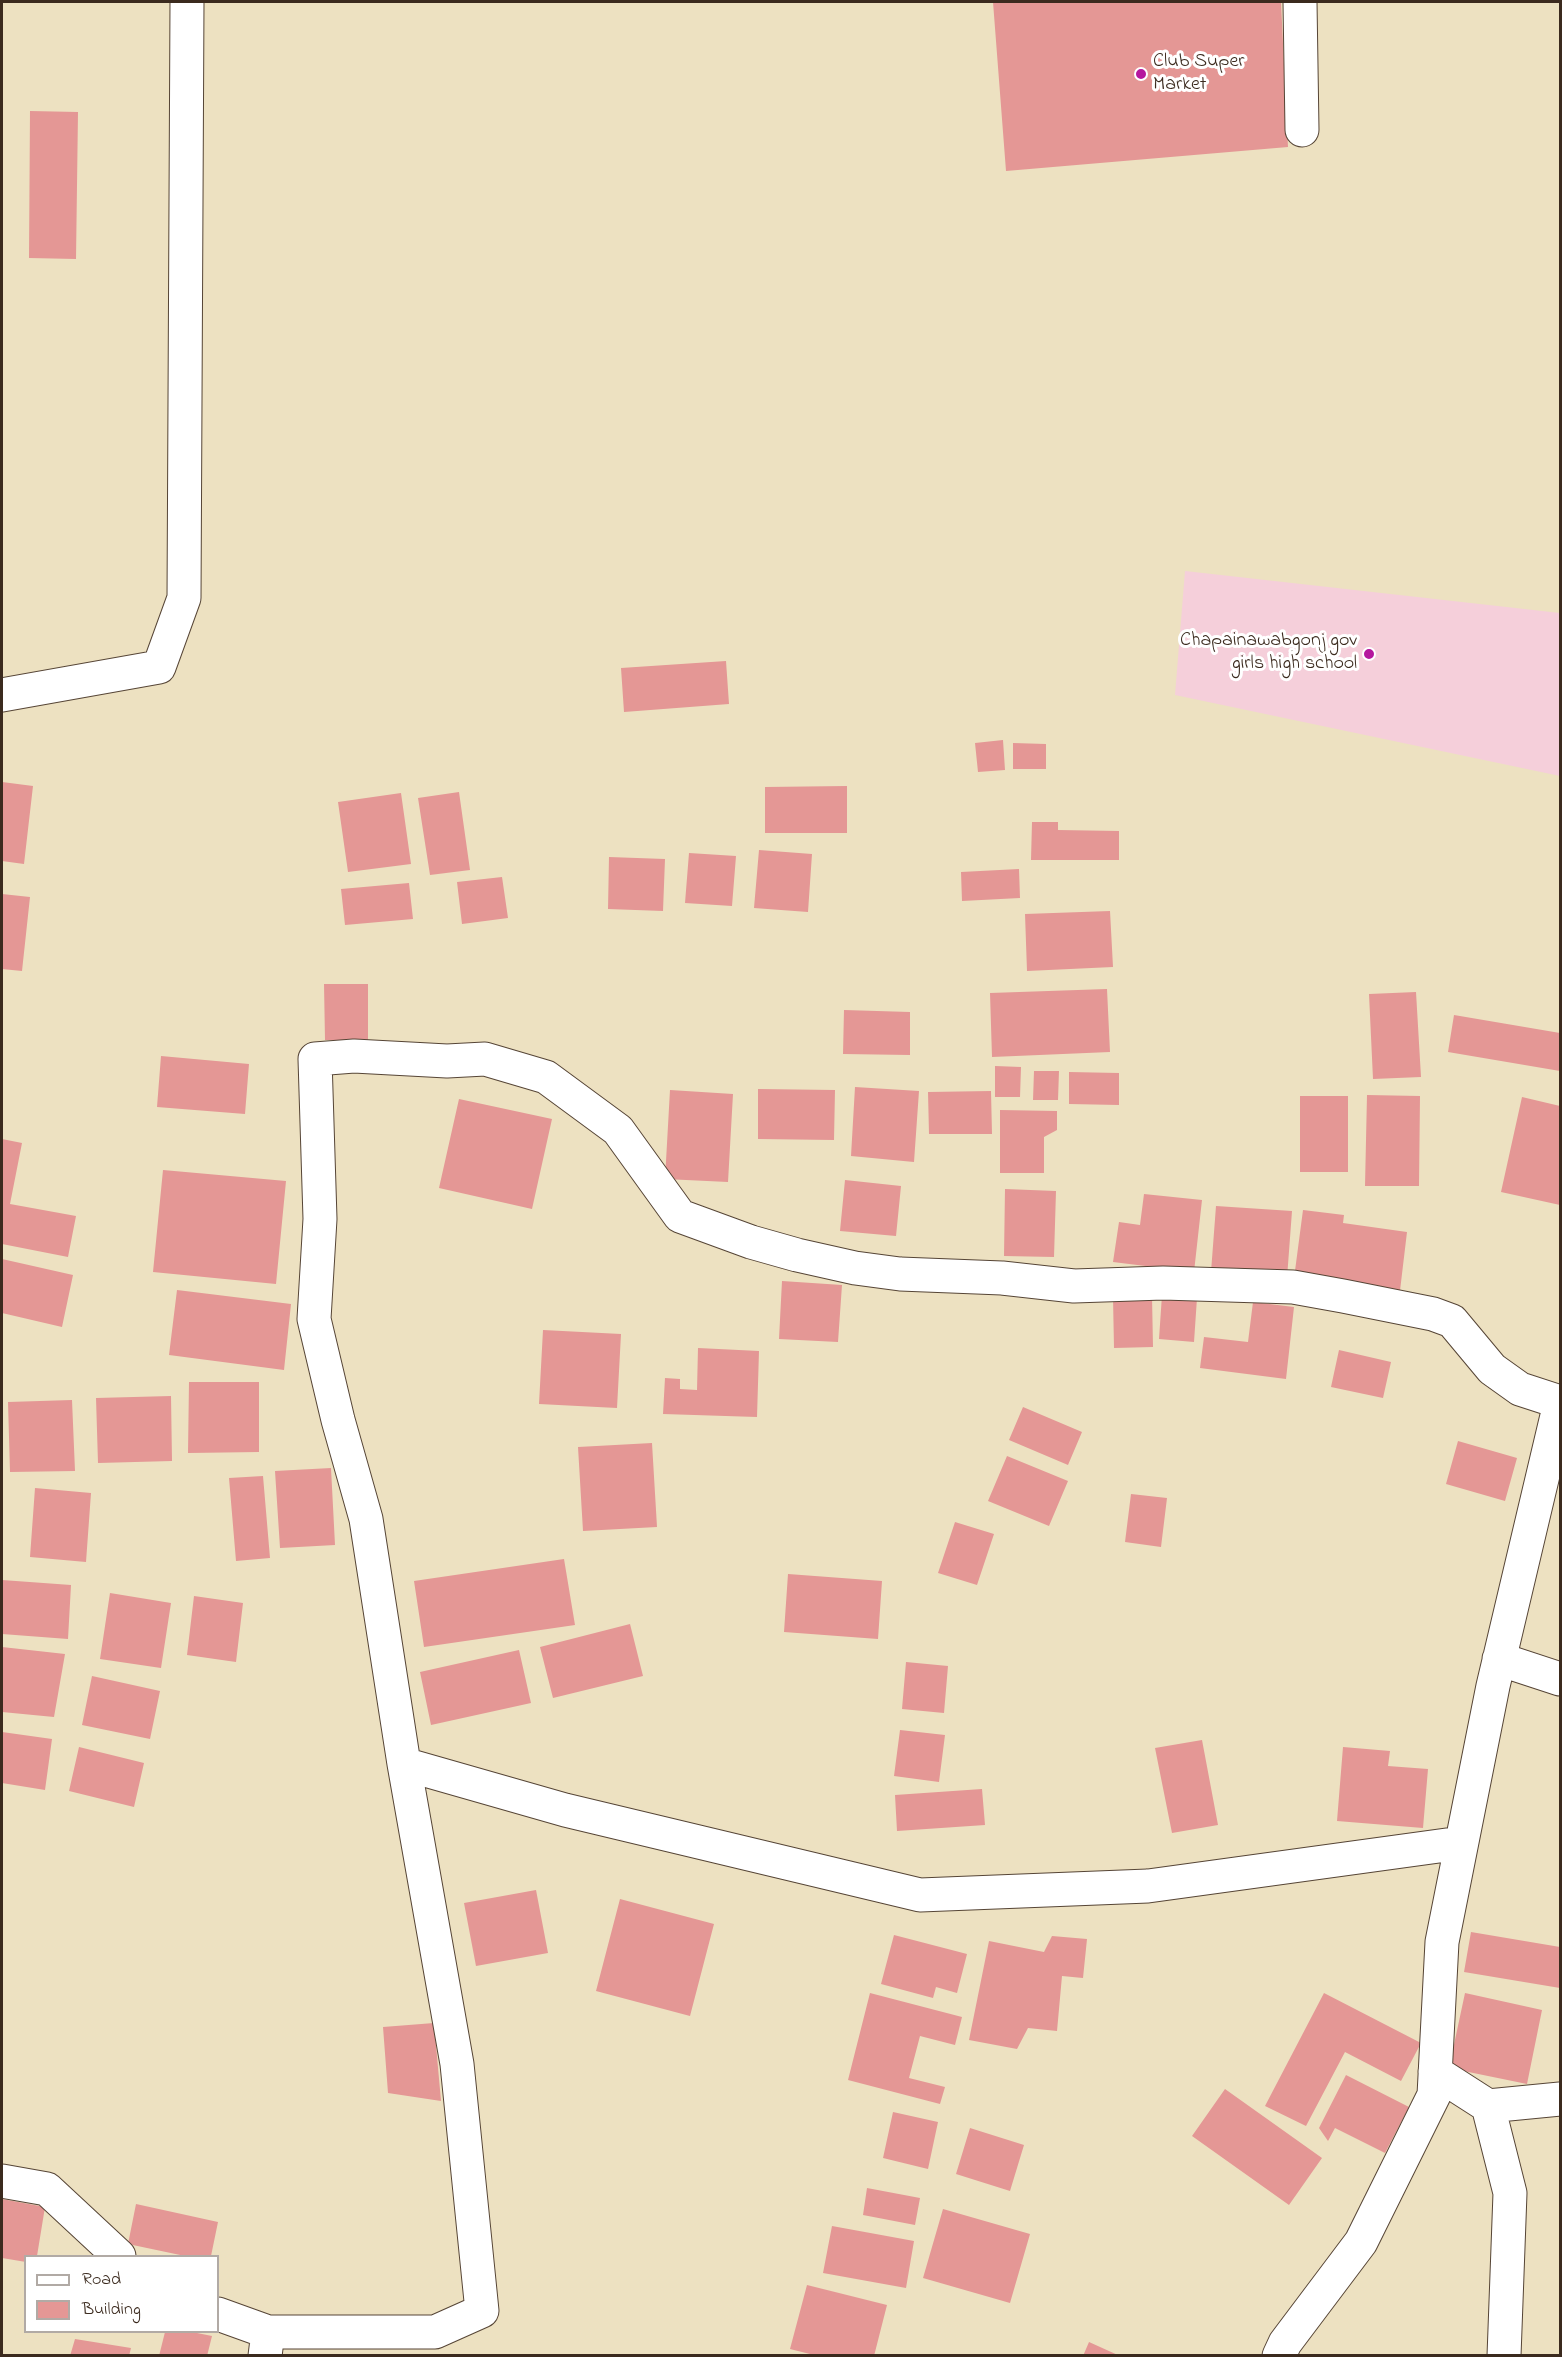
<!DOCTYPE html>
<html>
<head>
<meta charset="utf-8">
<style>
  body { margin:0 }
  #map { position:relative; width:1562px; height:2357px; overflow:hidden; background:#ede1c1; font-family:"Indie Flower",sans-serif }
  canvas { display:block }
  .frame { position:absolute; inset:0; border:3px solid #3b2a1e; pointer-events:none }
  .legend { position:absolute; left:24px; top:2255px; width:195px; height:78px; box-sizing:border-box; background:#fff; border:2px solid #b1aaa5; margin:0; padding:8px 10px; list-style:none; font-size:18px; color:#3b2a1e }
  .legend li { display:flex; align-items:center; gap:12px; height:30px }
  .legend b { width:30px; border:2px solid #b1aaa5 }
</style>
</head>
<body>
<div id="map">
<canvas width="1562" height="2357"></canvas>
<div class="frame"></div>
<ul class="legend">
<li><b style="height:8px;background:#fff"></b>Road</li>
<li><b style="height:16px;background:#e49795"></b>Building</li>
</ul>
</div>
<script>
const ctx = document.querySelector('canvas').getContext('2d');
ctx.lineJoin = 'round';
function paint(path, color) { ctx.fillStyle = color; ctx.fill(path, 'evenodd'); }
function stroke(path, color, width, dash) { ctx.strokeStyle = color; ctx.lineWidth = width; ctx.lineCap = dash ? 'butt' : 'round'; ctx.setLineDash(dash || []); ctx.stroke(path); }
function label(font, color, halo, rows, align = 'center') {
  ctx.font = font + ' "Indie Flower",sans-serif'; ctx.lineWidth = 6; ctx.setLineDash([]); ctx.textBaseline = 'middle'; ctx.strokeStyle = halo; ctx.fillStyle = color; for (const [text, x, y, turn = 0] of rows) {
    ctx.save(); ctx.translate(x, y); ctx.rotate((+turn || 0) * Math.PI / 180); ctx.textAlign = isNaN(turn) ? turn : align; if (halo) ctx.strokeText(text, 0, 0); ctx.fillText(text, 0, 0); ctx.restore();
  }
}
const built = new Path2D(`
  M 1185,571 L 1560,613 L 1560,776 L 1175,695 Z`);
const building = new Path2D(`
  M 993,2 L 1281,2 L 1288,147 L 1006,171 Z
  M 30,111 L 78,112 L 76,259 L 29,258 Z
  M 726,661 L 729,704 L 624,712 L 621,668 Z
  M 1003,740 L 1005,770 L 978,772 L 975,743 Z
  M 1013,743 L 1046,744 L 1046,769 L 1013,769 Z
  M 2,782 L 33,786 L 24,864 L 2,861 Z
  M 847,786 L 847,833 L 765,833 L 765,787 Z
  M 459,792 L 470,870 L 430,875 L 418,798 Z
  M 401,793 L 411,864 L 348,872 L 338,802 Z
  M 1032,822 L 1058,822 L 1058,830 L 1119,831 L 1119,860 L 1031,860 Z
  M 759,850 L 812,854 L 808,912 L 754,908 Z
  M 689,853 L 736,856 L 732,906 L 685,903 Z
  M 609,857 L 665,859 L 663,911 L 608,909 Z
  M 1019,869 L 1020,898 L 962,901 L 961,872 Z
  M 502,877 L 508,918 L 462,924 L 457,882 Z
  M 409,883 L 413,919 L 345,925 L 341,889 Z
  M 2,894 L 30,897 L 22,971 L 2,969 Z
  M 1110,911 L 1113,967 L 1027,971 L 1025,914 Z
  M 324,984 L 368,984 L 368,1040 L 325,1040 Z
  M 1107,989 L 1110,1052 L 992,1057 L 990,993 Z
  M 1416,992 L 1421,1077 L 1373,1079 L 1369,994 Z
  M 844,1010 L 910,1012 L 910,1055 L 843,1054 Z
  M 1454,1015 L 1560,1033 L 1560,1071 L 1448,1052 Z
  M 161,1056 L 249,1064 L 245,1114 L 157,1107 Z
  M 995,1066 L 1021,1067 L 1020,1097 L 995,1097 Z
  M 1034,1071 L 1059,1071 L 1058,1100 L 1033,1100 Z
  M 1069,1072 L 1119,1073 L 1119,1105 L 1069,1104 Z
  M 855,1087 L 919,1091 L 914,1162 L 851,1156 Z
  M 758,1089 L 835,1090 L 834,1140 L 758,1139 Z
  M 670,1090 L 733,1094 L 728,1182 L 665,1179 Z
  M 991,1091 L 992,1134 L 929,1134 L 928,1092 Z
  M 1367,1095 L 1420,1096 L 1419,1186 L 1365,1186 Z
  M 1300,1096 L 1348,1096 L 1348,1172 L 1300,1172 Z
  M 1522,1097 L 1560,1106 L 1560,1205 L 1501,1192 Z
  M 459,1099 L 552,1119 L 532,1209 L 439,1188 Z
  M 1000,1110 L 1057,1111 L 1057,1130 L 1044,1137 L 1044,1173 L 1000,1173 Z
  M 2,1139 L 22,1143 L 10,1204 L 76,1216 L 68,1257 L 2,1244 Z
  M 163,1170 L 286,1181 L 276,1284 L 153,1272 Z
  M 845,1180 L 901,1186 L 896,1236 L 840,1231 Z
  M 1005,1189 L 1056,1191 L 1054,1257 L 1004,1256 Z
  M 1144,1194 L 1202,1200 L 1194,1272 L 1113,1262 L 1119,1222 L 1140,1225 Z
  M 1216,1206 L 1292,1211 L 1287,1278 L 1211,1272 Z
  M 1303,1210 L 1344,1215 L 1343,1223 L 1407,1232 L 1399,1299 L 1293,1286 Z
  M 2,1259 L 73,1275 L 62,1327 L 2,1313 Z
  M 782,1281 L 842,1285 L 838,1342 L 779,1339 Z
  M 177,1290 L 291,1304 L 284,1370 L 169,1355 Z
  M 1162,1295 L 1197,1298 L 1194,1342 L 1159,1339 Z
  M 1152,1296 L 1153,1347 L 1114,1348 L 1113,1297 Z
  M 1253,1302 L 1294,1307 L 1286,1379 L 1200,1368 L 1204,1337 L 1248,1342 Z
  M 543,1330 L 621,1334 L 617,1408 L 539,1404 Z
  M 698,1348 L 759,1351 L 757,1417 L 663,1414 L 665,1378 L 680,1379 L 680,1389 L 697,1390 Z
  M 1339,1350 L 1391,1362 L 1383,1398 L 1331,1387 Z
  M 189,1382 L 259,1382 L 259,1452 L 188,1453 Z
  M 171,1396 L 172,1461 L 98,1463 L 96,1398 Z
  M 72,1400 L 75,1471 L 10,1472 L 8,1402 Z
  M 1023,1407 L 1082,1432 L 1068,1465 L 1009,1440 Z
  M 1458,1441 L 1517,1458 L 1505,1501 L 1446,1484 Z
  M 652,1443 L 657,1527 L 583,1531 L 578,1447 Z
  M 1007,1456 L 1068,1481 L 1049,1526 L 988,1501 Z
  M 331,1468 L 335,1545 L 280,1548 L 275,1471 Z
  M 263,1476 L 270,1558 L 236,1561 L 229,1478 Z
  M 35,1488 L 91,1493 L 86,1562 L 30,1557 Z
  M 1131,1494 L 1167,1498 L 1161,1547 L 1125,1542 Z
  M 955,1522 L 994,1534 L 977,1585 L 938,1573 Z
  M 564,1559 L 575,1625 L 424,1647 L 414,1581 Z
  M 788,1574 L 882,1581 L 878,1639 L 784,1632 Z
  M 2,1580 L 71,1585 L 68,1639 L 2,1634 Z
  M 110,1593 L 171,1603 L 161,1668 L 100,1659 Z
  M 194,1596 L 243,1603 L 236,1662 L 187,1655 Z
  M 630,1624 L 643,1676 L 553,1698 L 540,1647 Z
  M 2,1647 L 65,1654 L 54,1717 L 2,1712 Z
  M 519,1650 L 531,1703 L 431,1725 L 420,1672 Z
  M 906,1662 L 948,1666 L 944,1713 L 902,1709 Z
  M 92,1676 L 160,1691 L 150,1739 L 82,1725 Z
  M 900,1730 L 945,1735 L 939,1782 L 894,1776 Z
  M 2,1732 L 52,1739 L 45,1790 L 2,1783 Z
  M 1202,1740 L 1218,1825 L 1172,1833 L 1155,1748 Z
  M 79,1747 L 144,1763 L 134,1807 L 69,1791 Z
  M 1343,1747 L 1390,1751 L 1388,1766 L 1428,1769 L 1423,1828 L 1337,1821 Z
  M 982,1789 L 985,1825 L 897,1831 L 895,1795 Z
  M 536,1890 L 548,1953 L 476,1966 L 464,1903 Z
  M 620,1899 L 714,1924 L 690,2016 L 596,1991 Z
  M 1471,1932 L 1560,1947 L 1560,1988 L 1464,1972 Z
  M 894,1935 L 967,1954 L 957,1993 L 936,1987 L 933,1998 L 881,1984 Z
  M 1052,1936 L 1087,1939 L 1083,1978 L 1062,1976 L 1057,2031 L 1028,2028 L 1017,2049 L 969,2040 L 989,1941 L 1044,1952 Z
  M 870,1993 L 962,2017 L 955,2045 L 920,2036 L 909,2078 L 945,2087 L 940,2104 L 848,2080 Z
  M 1324,1993 L 1421,2043 L 1401,2081 L 1345,2052 L 1306,2126 L 1265,2106 Z
  M 1465,1993 L 1542,2010 L 1527,2084 L 1449,2068 Z
  M 434,2023 L 441,2101 L 388,2093 L 383,2027 Z
  M 1346,2075 L 1409,2107 L 1385,2153 L 1335,2128 L 1328,2141 L 1319,2128 Z
  M 1225,2089 L 1322,2158 L 1289,2205 L 1192,2136 Z
  M 893,2112 L 938,2122 L 928,2169 L 883,2158 Z
  M 970,2128 L 1024,2145 L 1010,2191 L 956,2174 Z
  M 867,2188 L 920,2198 L 915,2225 L 863,2215 Z
  M 2,2199 L 45,2207 L 37,2256 L 26,2256 L 26,2262 L 2,2258 Z
  M 136,2204 L 218,2222 L 211,2256 L 185,2256 L 128,2244 Z
  M 943,2209 L 1030,2234 L 1010,2303 L 923,2278 Z
  M 832,2226 L 914,2241 L 906,2288 L 823,2273 Z
  M 807,2285 L 887,2305 L 874,2356 L 818,2356 L 790,2349 Z
  M 165,2332 L 192,2332 L 212,2336 L 207,2356 L 159,2356 Z
  M 75,2339 L 131,2348 L 129,2356 L 70,2356 Z
  M 1089,2342 L 1120,2356 L 1083,2356 Z`);
const minor = new Path2D(`
  M 1300,2 L 1302,130
  M 2,695 L 159,667 L 184,598 L 187,2
  M 1499,1659 L 1560,1679
  M 404,1764 L 565,1810 L 920,1895 L 1148,1886 L 1461,1843
  M 1435,2072 L 1488,2106 L 1510,2193 L 1504,2356
  M 1488,2106 L 1560,2099
  M 2,2181 L 47,2189 L 119,2256
  M 218,2314 L 268,2332
  M 265,2356 L 268,2332 L 435,2332 L 482,2311 L 457,2064 L 404,1764 L 366,1519 L 338,1420 L 314,1319 L 320,1219 L 315,1059 L 354,1056 L 447,1061 L 485,1059 L 546,1077 L 618,1130 L 680,1216 L 751,1242 L 797,1255 L 855,1268 L 900,1274 L 1002,1278 L 1074,1286 L 1163,1283 L 1293,1287 L 1343,1296 L 1433,1314 L 1452,1321 L 1492,1369 L 1520,1389 L 1560,1402
  M 1279,2356 L 1285,2343 L 1361,2242 L 1434,2095 L 1442,1942 L 1493,1686 L 1560,1403`);
const markers = [
  [1141,74,6,"#b5179e"],
  [1369,654,6,"#b5179e"]
];
const poiNames = [
  ["Club Super",1153,63],
  ["Market",1153,86],
  ["Chapainawabgonj gov",1357,642,"right"],
  ["girls high school",1357,665,"right"]
];
paint(built, '#f5cfda');
paint(building, '#e49795');
stroke(minor, '#564536', 35);
stroke(minor, '#fff', 33);
for (const [x, y, r, color] of markers) { const dot = new Path2D(); dot.arc(x, y, r, 0, 2 * Math.PI); ctx.fillStyle = color; ctx.fill(dot); stroke(dot, '#fff', 2); }
label('20px', '#3b2a1e', '#fff', poiNames, 'left');
</script>
</body>
</html>
